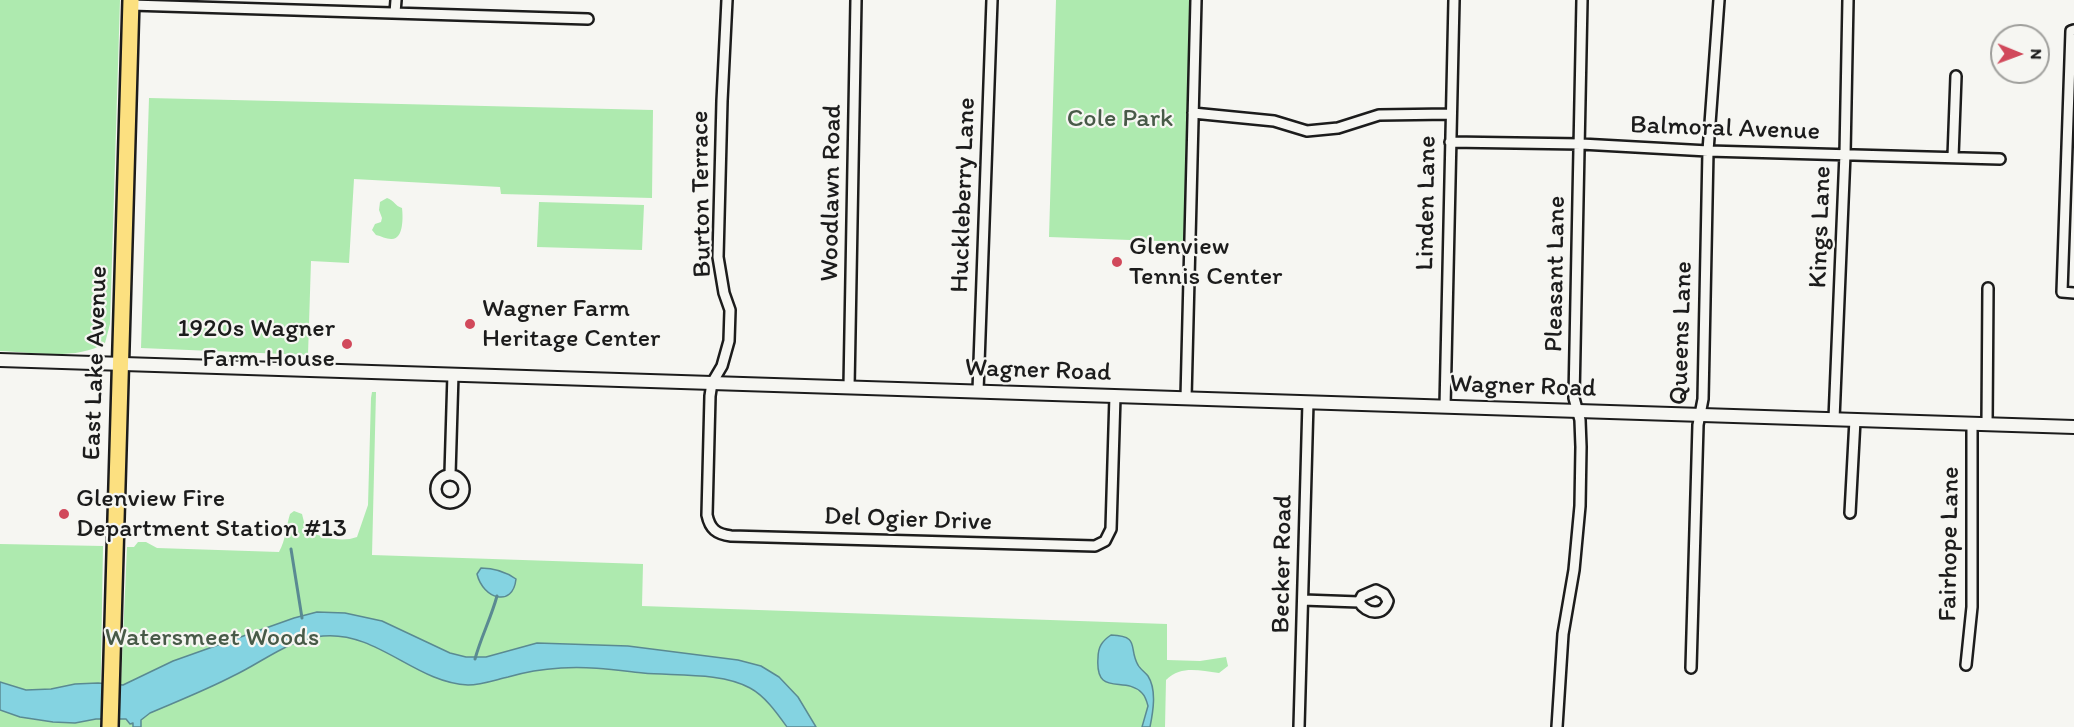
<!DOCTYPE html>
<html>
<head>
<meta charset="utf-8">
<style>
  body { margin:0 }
  #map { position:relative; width:2074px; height:727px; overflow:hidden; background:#f6f6f2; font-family:Itim,sans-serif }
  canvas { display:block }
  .north { position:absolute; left:1990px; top:24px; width:60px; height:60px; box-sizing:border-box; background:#f6f6f2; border:2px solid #9f9f9c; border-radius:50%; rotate:91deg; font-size:16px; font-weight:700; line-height:24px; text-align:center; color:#1c1c1c }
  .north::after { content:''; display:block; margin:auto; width:21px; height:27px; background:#d1495b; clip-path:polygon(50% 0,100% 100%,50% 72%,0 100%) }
</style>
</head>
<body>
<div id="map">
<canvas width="2074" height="727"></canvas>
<div class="north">N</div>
</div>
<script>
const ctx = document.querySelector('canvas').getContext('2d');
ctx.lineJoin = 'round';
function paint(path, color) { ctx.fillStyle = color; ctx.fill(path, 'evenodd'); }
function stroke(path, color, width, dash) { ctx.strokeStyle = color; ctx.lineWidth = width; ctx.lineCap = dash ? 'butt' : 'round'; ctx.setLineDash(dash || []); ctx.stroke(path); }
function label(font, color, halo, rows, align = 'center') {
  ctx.font = font + ' Itim,sans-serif'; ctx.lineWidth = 4.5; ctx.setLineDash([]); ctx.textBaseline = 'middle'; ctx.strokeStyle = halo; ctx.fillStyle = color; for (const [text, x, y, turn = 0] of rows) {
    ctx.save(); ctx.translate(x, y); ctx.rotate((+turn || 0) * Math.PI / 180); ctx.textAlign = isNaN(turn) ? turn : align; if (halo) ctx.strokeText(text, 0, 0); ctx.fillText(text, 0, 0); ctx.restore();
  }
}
const green = new Path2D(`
  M 0,0 L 120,0 L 110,324 L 105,343 C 77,361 32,352 0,351 Z
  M 1056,0 L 1192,0 L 1184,242 L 1049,237 Z
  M 149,98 L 653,110 L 652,198 L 501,194 L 500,187 L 354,179 L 349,263 L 311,261 L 308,355 L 141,348 Z
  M 387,198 C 394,200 395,206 402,208 C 403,216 404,240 391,239 C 386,239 381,236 376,235 L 372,230 L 375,224 L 381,222 L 382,218 L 379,210 L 380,202 Z
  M 539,202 L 644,205 L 642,250 L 537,247 Z
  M 372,392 L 376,392 L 372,555 L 643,564 L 642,606 L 1167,624 L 1167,660 L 1200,661 L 1226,657 L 1228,666 L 1219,673 C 1199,671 1182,665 1166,680 L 1165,727 L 119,727 L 127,547 L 134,547 L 138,542 L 146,542 L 157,548 L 279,552 C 286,539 286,527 290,514 L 294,511 L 302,514 L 306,530 C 320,537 341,543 357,537 L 368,505 L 371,398 Z
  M 0,544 L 103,546 L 100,727 L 0,727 Z`);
const water = new Path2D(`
  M 481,568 C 493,568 506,572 516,579 C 513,608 483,599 477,574 Z
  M 317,612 L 345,613 L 382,621 L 450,653 L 466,657 L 486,657 L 537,643 L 628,646 L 738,660 L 761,666 L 779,677 L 798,697 L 816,727 L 787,727 C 777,713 765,696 750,688 C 722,672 674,676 643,673 C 616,670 589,666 561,668 C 544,669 525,672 508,677 C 495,680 481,685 468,685 C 416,683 377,631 323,636 C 289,639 263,662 233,676 C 206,690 178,701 150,713 L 141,720 L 141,727 L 133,727 L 133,723 L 130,724 L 126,719 L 96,719 L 75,723 L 53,722 L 20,717 L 0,710 L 0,682 L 26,690 L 51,689 L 75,684 L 98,683 L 123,685 L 173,661 L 294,618 Z
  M 1111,635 C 1141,636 1128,648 1138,665 C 1140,669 1145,672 1148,676 C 1157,690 1153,712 1150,727 L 1142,727 L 1148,706 C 1147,702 1145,696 1142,693 C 1125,675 1095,698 1098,658 C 1098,647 1102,641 1111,635 Z`);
const stream = new Path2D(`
  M 291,549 L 302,618
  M 475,659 C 481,637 491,618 497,596`);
const minor = new Path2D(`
  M 727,0 L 722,101 L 718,257 L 724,293 L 730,310 L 729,341 L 722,366 L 712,383 L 710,396 L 707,515 C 710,529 716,534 731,536 L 1095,546 L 1105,541 L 1111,529 L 1115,396
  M 131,5 L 588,19
  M 395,13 L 396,0
  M 2074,30 L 2071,31 L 2062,292 L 2074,293
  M 1193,113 L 1274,121 L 1307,131 L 1338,128 L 1379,115 L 1450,114
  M 1450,142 L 1581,144 L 1708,151 L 2000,159
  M 1953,157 L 1956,76
  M 849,387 L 856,0
  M 978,391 L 992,0
  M 1186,398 L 1196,0
  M 1445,407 L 1454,0
  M 1834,419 L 1845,154 L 1848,0
  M 1987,424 L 1988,288
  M 450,474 L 453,374
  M436 489a14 14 0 1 1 28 0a14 14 0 1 1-28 0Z
  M 1850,513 L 1855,420
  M 1303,600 L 1359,602 C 1366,614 1384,617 1388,601 L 1384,594 L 1376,590 L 1362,596 L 1359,602
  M 1966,665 L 1972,607 L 1972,424
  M 1691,668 L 1698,425 L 1703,399 L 1708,151 L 1719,0
  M 1299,727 L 1308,402
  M 1557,727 L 1563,634 L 1574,570 L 1580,506 L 1581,447 L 1580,420 L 1574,398 L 1582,0`);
const tertiary = new Path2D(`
  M 0,360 L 2074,427`);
const primary = new Path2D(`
  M 110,727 L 131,0`);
const markers = [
  [1117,262,6,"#d1495b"],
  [470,324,6,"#d1495b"],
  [347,344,6,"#d1495b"],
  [64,514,6,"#d1495b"]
];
const parkNames = [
  ["Cole Park",1120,119],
  ["Watersmeet Woods",212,638]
];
const streetNames = [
  ["Balmoral Avenue",1725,129,2],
  ["Woodlawn Road",832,193,-89],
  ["Burton Terrace",702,194,-91],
  ["Huckleberry Lane",964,195,-88],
  ["Linden Lane",1427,203,-89],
  ["Kings Lane",1821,227,-88],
  ["Pleasant Lane",1556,274,-89],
  ["Queens Lane",1682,333,-88],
  ["East Lake Avenue",96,363,-88],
  ["Wagner Road",1038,371,2],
  ["Wagner Road",1523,387,2],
  ["Del Ogier Drive",908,520,2],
  ["Fairhope Lane",1950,544,-89],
  ["Becker Road",1283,564,-89]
];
const poiNames = [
  ["Glenview",1129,247],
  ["Tennis Center",1129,277],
  ["Wagner Farm",482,309],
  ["Heritage Center",482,339],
  ["1920s Wagner",335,329,"right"],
  ["Farm House",335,359,"right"],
  ["Glenview Fire",76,499],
  ["Department Station #13",76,529]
];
paint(green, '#aeeaaf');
paint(water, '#84d3e1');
stroke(water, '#5a8a92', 1.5);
stroke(stream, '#5a8a92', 3);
stroke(minor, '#1c1c1c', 14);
stroke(tertiary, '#1c1c1c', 16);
stroke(primary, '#1c1c1c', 20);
stroke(minor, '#f6f6f2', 9);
stroke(tertiary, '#f6f6f2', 12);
stroke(primary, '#fce080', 15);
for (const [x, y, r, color] of markers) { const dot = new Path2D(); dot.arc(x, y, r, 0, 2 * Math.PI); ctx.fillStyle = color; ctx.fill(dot); stroke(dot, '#f6f6f2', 2); }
label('26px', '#485a48', '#f6f6f2', parkNames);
label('26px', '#1c1c1c', '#f6f6f2', streetNames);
label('26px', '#1c1c1c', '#f6f6f2', poiNames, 'left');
</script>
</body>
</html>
